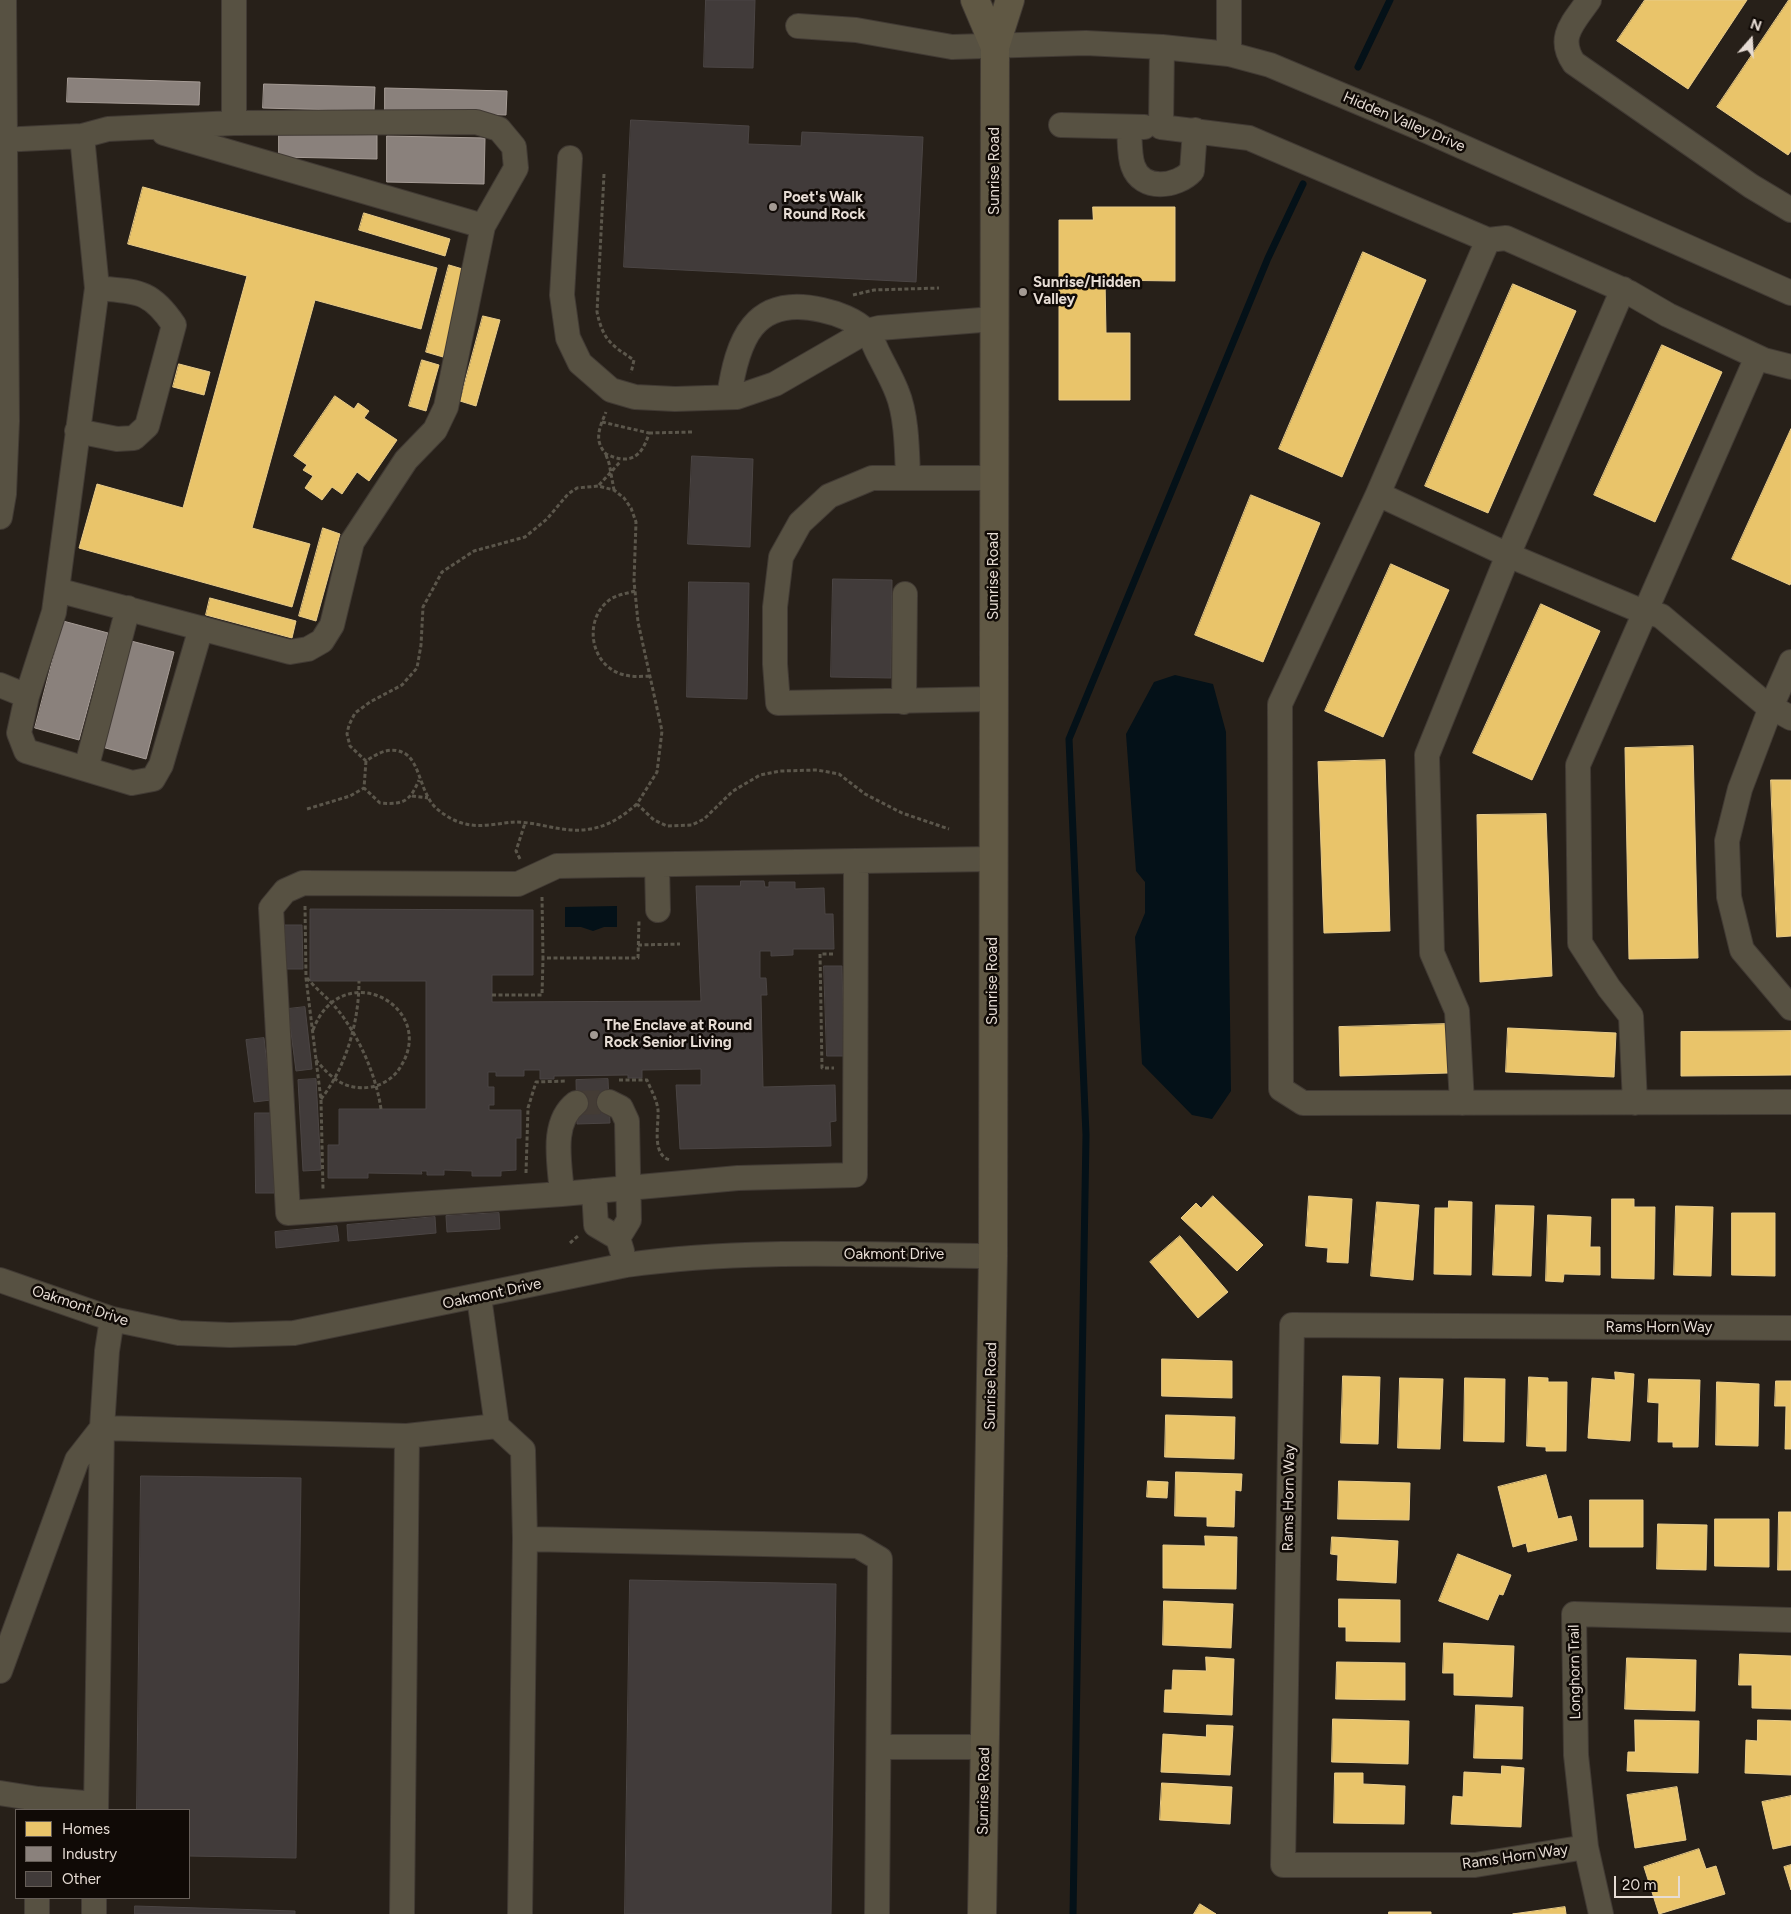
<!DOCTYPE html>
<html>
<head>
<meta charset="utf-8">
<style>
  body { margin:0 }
  #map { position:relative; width:1791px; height:1914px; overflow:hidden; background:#272019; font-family:Figtree,sans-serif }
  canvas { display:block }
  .legend { position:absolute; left:15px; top:1809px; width:175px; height:90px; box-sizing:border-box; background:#100a06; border:1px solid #665e58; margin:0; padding:6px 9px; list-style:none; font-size:15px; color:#e6dcd4 }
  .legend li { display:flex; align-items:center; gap:10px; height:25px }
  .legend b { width:25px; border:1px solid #665e58 }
  .north { position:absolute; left:1726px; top:15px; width:50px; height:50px; -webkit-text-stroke:4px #100a06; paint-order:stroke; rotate:19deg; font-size:14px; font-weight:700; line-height:20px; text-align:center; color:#e6dcd4 }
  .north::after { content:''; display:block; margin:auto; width:18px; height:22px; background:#e6dcd4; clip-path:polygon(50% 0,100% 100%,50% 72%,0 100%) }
  .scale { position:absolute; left:1614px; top:1876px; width:66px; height:22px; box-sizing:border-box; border:2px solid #e6dcd4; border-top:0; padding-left:6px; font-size:15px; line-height:18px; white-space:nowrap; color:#e6dcd4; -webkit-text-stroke:4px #100a06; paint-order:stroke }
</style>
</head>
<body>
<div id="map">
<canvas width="1791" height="1914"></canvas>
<ul class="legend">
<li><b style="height:14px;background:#e9c46a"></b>Homes</li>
<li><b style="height:14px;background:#8a817c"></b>Industry</li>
<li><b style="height:14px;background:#413b3a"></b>Other</li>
</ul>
<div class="north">N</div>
<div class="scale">20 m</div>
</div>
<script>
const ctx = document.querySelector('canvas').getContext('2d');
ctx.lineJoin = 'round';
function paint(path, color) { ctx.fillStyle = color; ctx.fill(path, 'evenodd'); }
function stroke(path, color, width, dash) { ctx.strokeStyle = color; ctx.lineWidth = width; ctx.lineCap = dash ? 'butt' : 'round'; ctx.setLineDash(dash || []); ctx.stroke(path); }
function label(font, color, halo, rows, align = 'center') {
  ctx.font = font + ' Figtree,sans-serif'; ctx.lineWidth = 5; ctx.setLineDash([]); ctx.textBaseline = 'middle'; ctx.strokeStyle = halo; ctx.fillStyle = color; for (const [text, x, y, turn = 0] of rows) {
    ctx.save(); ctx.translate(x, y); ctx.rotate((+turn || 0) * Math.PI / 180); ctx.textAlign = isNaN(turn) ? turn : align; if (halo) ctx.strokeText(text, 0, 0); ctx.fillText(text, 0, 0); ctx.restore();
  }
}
const water = new Path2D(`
  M 1175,675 L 1213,684 L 1226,732 L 1231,1091 L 1212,1119 L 1192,1115 L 1142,1064 L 1135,937 L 1145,913 L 1145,882 L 1136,871 L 1126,734 L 1154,682 Z
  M 617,906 L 617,927 L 604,927 L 593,931 L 581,927 L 565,927 L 565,907 Z`);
const homes = new Path2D(`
  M 1645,0 L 1747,0 L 1688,89 L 1617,41 Z
  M 1789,0 L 1791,0 L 1791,151 L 1788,155 L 1717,107 Z
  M 143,187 L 437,268 L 421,329 L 315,300 L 252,528 L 310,544 L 292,607 L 79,548 L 97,484 L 183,508 L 247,276 L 128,244 Z
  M 1093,207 L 1175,207 L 1175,281 L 1105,280 L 1106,333 L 1130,333 L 1130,400 L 1059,400 L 1059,220 L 1093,220 Z
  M 364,213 L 450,239 L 445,256 L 359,230 Z
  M 1363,252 L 1426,280 L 1342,477 L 1279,449 Z
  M 449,265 L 466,270 L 443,357 L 426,352 Z
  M 1513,284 L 1576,311 L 1488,513 L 1425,486 Z
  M 483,316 L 500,320 L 476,406 L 460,401 Z
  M 1662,345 L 1722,372 L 1655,522 L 1594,495 Z
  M 422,360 L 439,365 L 426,411 L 409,406 Z
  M 179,364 L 210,372 L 204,395 L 173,387 Z
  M 335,396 L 354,409 L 358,403 L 369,411 L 364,418 L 397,440 L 369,481 L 357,472 L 342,494 L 332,487 L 322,500 L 305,488 L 313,476 L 303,470 L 307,465 L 294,456 Z
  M 1791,429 L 1791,582 L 1790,585 L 1732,559 Z
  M 1251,495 L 1320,523 L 1263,662 L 1195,635 Z
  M 323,528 L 340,534 L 316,621 L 299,616 Z
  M 1391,564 L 1449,590 L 1383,737 L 1325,711 Z
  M 210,598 L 296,621 L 292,638 L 206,615 Z
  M 1541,604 L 1600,631 L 1532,780 L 1473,753 Z
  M 1693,746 L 1698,958 L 1629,959 L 1625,748 Z
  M 1385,760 L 1390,931 L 1324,933 L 1318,762 Z
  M 1771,780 L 1791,780 L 1791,936 L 1777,937 Z
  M 1546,814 L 1552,976 L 1480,982 L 1477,815 Z
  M 1447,1024 L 1448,1073 L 1340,1076 L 1339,1027 Z
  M 1508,1028 L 1616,1033 L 1614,1077 L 1506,1072 Z
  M 1791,1031 L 1791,1075 L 1681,1076 L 1681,1032 Z
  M 1213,1196 L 1263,1245 L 1237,1271 L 1181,1218 L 1196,1203 L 1201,1208 Z
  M 1309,1196 L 1352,1199 L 1348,1263 L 1327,1262 L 1328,1248 L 1306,1246 Z
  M 1612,1199 L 1634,1199 L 1634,1207 L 1655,1207 L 1654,1279 L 1612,1278 Z
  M 1449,1201 L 1472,1202 L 1471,1275 L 1434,1274 L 1435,1208 L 1448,1208 Z
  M 1377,1202 L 1419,1205 L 1413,1280 L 1371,1276 Z
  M 1496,1205 L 1534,1206 L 1531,1276 L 1493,1275 Z
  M 1676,1206 L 1713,1207 L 1711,1276 L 1674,1275 Z
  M 1732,1213 L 1775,1213 L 1775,1276 L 1732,1275 Z
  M 1548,1215 L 1591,1217 L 1590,1247 L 1600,1247 L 1600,1275 L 1564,1274 L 1563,1282 L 1546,1281 Z
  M 1180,1236 L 1228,1292 L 1198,1318 L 1150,1262 Z
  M 1162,1359 L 1232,1361 L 1232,1398 L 1162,1396 Z
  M 1615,1372 L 1634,1374 L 1630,1441 L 1588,1438 L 1592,1378 L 1615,1380 Z
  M 1343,1376 L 1380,1377 L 1378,1444 L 1341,1443 Z
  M 1529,1377 L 1548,1378 L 1548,1382 L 1567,1382 L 1566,1451 L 1546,1451 L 1546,1447 L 1527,1446 Z
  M 1400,1378 L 1443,1379 L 1440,1449 L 1398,1448 Z
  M 1465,1378 L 1505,1379 L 1504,1442 L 1464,1441 Z
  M 1649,1379 L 1700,1380 L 1698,1447 L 1673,1447 L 1673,1442 L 1658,1442 L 1659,1403 L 1648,1402 Z
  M 1776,1381 L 1791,1381 L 1791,1449 L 1785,1449 L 1786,1406 L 1775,1406 Z
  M 1717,1382 L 1759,1384 L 1758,1446 L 1716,1445 Z
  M 1166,1415 L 1235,1417 L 1234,1459 L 1165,1457 Z
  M 1176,1472 L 1242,1474 L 1241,1491 L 1235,1490 L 1234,1527 L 1207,1526 L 1207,1517 L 1175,1516 Z
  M 1546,1475 L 1558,1519 L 1571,1516 L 1577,1540 L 1528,1552 L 1526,1543 L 1513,1547 L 1498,1487 Z
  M 1148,1481 L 1168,1482 L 1167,1498 L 1147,1497 Z
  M 1339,1481 L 1410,1483 L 1409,1520 L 1338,1519 Z
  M 1590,1500 L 1643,1500 L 1643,1547 L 1590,1547 Z
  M 1779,1512 L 1791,1512 L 1791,1570 L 1778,1570 Z
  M 1715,1519 L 1769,1519 L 1769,1567 L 1715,1566 Z
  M 1658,1524 L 1707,1525 L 1706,1570 L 1657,1569 Z
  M 1205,1536 L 1237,1537 L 1236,1589 L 1163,1588 L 1163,1545 L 1205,1546 Z
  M 1332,1537 L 1398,1541 L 1396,1583 L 1337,1580 L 1338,1555 L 1331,1554 Z
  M 1458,1554 L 1511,1575 L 1503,1595 L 1499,1594 L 1488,1620 L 1439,1601 Z
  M 1339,1599 L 1400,1600 L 1400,1642 L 1346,1641 L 1346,1627 L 1339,1627 Z
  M 1164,1601 L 1233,1604 L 1231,1648 L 1163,1645 Z
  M 1444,1643 L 1514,1646 L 1512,1697 L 1454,1695 L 1454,1673 L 1443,1673 Z
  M 1740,1654 L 1791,1656 L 1791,1709 L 1752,1708 L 1752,1685 L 1739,1685 Z
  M 1206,1657 L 1234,1659 L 1232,1715 L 1164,1712 L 1165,1690 L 1172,1690 L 1173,1670 L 1206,1671 Z
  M 1627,1658 L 1696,1660 L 1695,1711 L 1625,1709 Z
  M 1337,1662 L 1405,1663 L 1405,1700 L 1336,1699 Z
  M 1476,1705 L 1523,1707 L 1522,1759 L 1474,1758 Z
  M 1333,1719 L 1409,1721 L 1408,1764 L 1332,1762 Z
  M 1635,1720 L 1699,1721 L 1698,1773 L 1627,1771 L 1628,1752 L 1635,1752 Z
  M 1758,1720 L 1791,1721 L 1791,1775 L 1745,1773 L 1746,1740 L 1757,1741 Z
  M 1207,1725 L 1233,1726 L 1230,1775 L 1161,1772 L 1163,1734 L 1206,1737 Z
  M 1502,1766 L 1524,1768 L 1521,1827 L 1451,1824 L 1453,1796 L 1463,1797 L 1464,1772 L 1501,1774 Z
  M 1335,1773 L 1363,1773 L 1363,1784 L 1405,1786 L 1404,1824 L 1334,1823 Z
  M 1162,1783 L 1232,1787 L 1230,1824 L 1160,1820 Z
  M 1677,1787 L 1686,1840 L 1635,1848 L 1627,1795 Z
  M 1791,1796 L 1791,1845 L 1773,1849 L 1762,1802 Z
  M 1699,1849 L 1706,1869 L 1716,1866 L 1725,1894 L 1659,1914 L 1644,1867 Z
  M 1791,1865 L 1791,1890 L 1784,1867 Z
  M 1200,1904 L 1216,1914 L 1194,1914 Z
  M 1565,1907 L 1566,1914 L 1513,1914 Z
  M 1389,1912 L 1431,1912 L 1431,1914 L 1389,1914 Z`);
const industry = new Path2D(`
  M 68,78 L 200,82 L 199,105 L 67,102 Z
  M 264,84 L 375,87 L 374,111 L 263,108 Z
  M 385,88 L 507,91 L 506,115 L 385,112 Z
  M 279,133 L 377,135 L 377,159 L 279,157 Z
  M 387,136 L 485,138 L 484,184 L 387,182 Z
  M 63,621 L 108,633 L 79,740 L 35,728 Z
  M 131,641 L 174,652 L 146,759 L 102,747 Z`);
const stream = new Path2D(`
  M 1358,67 L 1390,0
  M 1073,1914 L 1086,1135 L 1069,739 L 1268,258 L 1303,184`);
const building = new Path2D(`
  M 706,0 L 755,0 L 753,68 L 704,67 Z
  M 631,120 L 749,126 L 748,144 L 801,146 L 802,132 L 923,137 L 916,282 L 624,267 Z
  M 692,456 L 753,459 L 750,547 L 688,544 Z
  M 833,579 L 892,580 L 891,678 L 831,677 Z
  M 689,582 L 749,583 L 747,699 L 687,697 Z
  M 741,881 L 764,881 L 765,887 L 769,887 L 769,882 L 795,882 L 795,889 L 824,888 L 825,914 L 833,914 L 834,949 L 793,949 L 793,955 L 771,956 L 771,951 L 760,951 L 760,978 L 766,978 L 767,995 L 761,995 L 763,1087 L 835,1085 L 836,1121 L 830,1122 L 831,1146 L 680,1149 L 676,1085 L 701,1085 L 701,1069 L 642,1070 L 642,1078 L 628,1078 L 628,1075 L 554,1076 L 554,1079 L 540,1079 L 540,1070 L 524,1070 L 524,1076 L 496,1076 L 496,1072 L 488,1072 L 488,1087 L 494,1087 L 494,1105 L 489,1105 L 489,1110 L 521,1110 L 521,1138 L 516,1138 L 516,1170 L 501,1171 L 501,1176 L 472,1176 L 472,1171 L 444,1170 L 444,1175 L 427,1175 L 427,1171 L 421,1171 L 422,1174 L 368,1173 L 368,1178 L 328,1178 L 328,1145 L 339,1145 L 339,1109 L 426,1109 L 426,981 L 310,981 L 310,909 L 533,910 L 533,975 L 492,975 L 492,1002 L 701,1001 L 696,886 L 740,886 Z
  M 284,925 L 302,925 L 303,969 L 285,969 Z
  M 824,966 L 842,966 L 844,1056 L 827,1056 Z
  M 305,1007 L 312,1069 L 296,1071 L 288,1009 Z
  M 264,1038 L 271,1100 L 254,1102 L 246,1040 Z
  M 316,1079 L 321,1170 L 303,1171 L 298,1080 Z
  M 608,1079 L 610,1123 L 577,1124 L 576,1080 Z
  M 255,1113 L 273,1113 L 274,1193 L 256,1193 Z
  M 499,1213 L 500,1229 L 447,1232 L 446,1216 Z
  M 435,1217 L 436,1233 L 348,1241 L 347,1225 Z
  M 337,1226 L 339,1241 L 276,1248 L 275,1232 Z
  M 141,1476 L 301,1478 L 296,1858 L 189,1856 L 189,1810 L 137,1810 Z
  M 630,1580 L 836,1584 L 831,1914 L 625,1914 Z
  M 135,1906 L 295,1911 L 295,1914 L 135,1914 Z`);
const minorTunnel = new Path2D(`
  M 576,1103 L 609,1102`);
const path = new Path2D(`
  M 604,174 L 597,312 C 603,340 611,345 634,360 L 631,373
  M 853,295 L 874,290 L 939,288
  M 602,422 L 649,433 C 642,458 629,465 606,454 C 593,440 600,427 606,412
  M 649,433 L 693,432
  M 606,455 L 609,463 L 614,490
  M 599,485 L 621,461
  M 635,591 C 625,594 614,595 607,602 C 587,619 589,654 611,669 C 622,677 636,677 649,676
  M 366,761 L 364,788 L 380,803 C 404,805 410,801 419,780
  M 412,796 L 428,798
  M 637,804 C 623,816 609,826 590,829 C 565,834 540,822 515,822 C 499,823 481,828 466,824 C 455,822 444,815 436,808 C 420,793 420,761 404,753 C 390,746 378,753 366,761 L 350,746 L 347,734 L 349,725 L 355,713 L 370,702 L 402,685 L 417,668 L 421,645 L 423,607 L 442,572 L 474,551 L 525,537 L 547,519 L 568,494 L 577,488 L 598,486 L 614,490 L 624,498 L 631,508 L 636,522 L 634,581 L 638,622 L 662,731 L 657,772 L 637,804 L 654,820 L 667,826 L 692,825 L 704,819 L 733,791 L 760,775 L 780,771 L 817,770 L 839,774 L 865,794 L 902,813 L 949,829
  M 307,809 L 350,796 L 364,788
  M 520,859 L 516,851 L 525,823
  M 542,897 L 543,958 L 638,958 L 639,921
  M 305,906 L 306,978 L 321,1100 L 323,1189
  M 638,945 L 680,944
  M 833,954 L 820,954 L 822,1068 L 834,1068
  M 307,978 C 316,989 328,998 337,1009 C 359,1036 376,1075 381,1109
  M 492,995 L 542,995 L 543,958
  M 313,1030 C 341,955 438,1006 401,1066 C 395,1077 383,1085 371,1087 C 345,1091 331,1078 316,1060
  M 619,1080 L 647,1080 C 651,1090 657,1100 658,1110 C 659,1125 651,1155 670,1160
  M 321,1099 C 346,1067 359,1022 359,981
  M 526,1173 L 528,1108 L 536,1082 L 567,1081
  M 570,1243 L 578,1236`);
const minor = new Path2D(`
  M 1589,0 C 1574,22 1556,37 1574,63 L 1751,186 L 1791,210
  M 798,26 L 856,30 L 952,47 L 1086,43 L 1162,47 L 1229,54 L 1270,65 L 1427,131 L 1791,293
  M 1162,47 L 1161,127 L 1249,138 L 1488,240
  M 1229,54 L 1229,0
  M 234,123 L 234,0
  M 1061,125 L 1144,127
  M 1129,127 C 1130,139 1129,155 1133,166 C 1142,192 1177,187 1192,171 L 1195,130
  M 164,133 L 483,226
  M 0,140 L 82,136 L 97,288 L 54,612 L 27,696 L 0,685
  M 570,158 L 562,295 L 568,338 L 580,363 L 611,390 L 635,397 L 675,399 L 737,397 L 775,384 L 867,331 L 879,328 L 994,319
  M 1791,367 L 1764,360 L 1668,315 L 1630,293 L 1506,238 L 1488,240 L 1378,494 L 1508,555 L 1634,608 L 1661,616 L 1764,703 L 1791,718
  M 729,397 C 737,341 753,294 822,310 C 836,313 856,320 866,331 C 872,337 875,348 879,355 C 885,367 892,379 897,392 C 907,416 907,452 908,478
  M 77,431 L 117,439 L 134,438 L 147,426 L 174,325 C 150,289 136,292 97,288
  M 1378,494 L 1280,704 L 1281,1089 L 1303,1103 L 1791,1102
  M 0,517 L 4,494 L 7,421 L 4,0
  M 57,590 L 290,652 L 308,649 L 322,641 L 332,625 L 352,542 L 406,460 L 435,430 L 446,407 L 483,226 L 516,168 L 514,147 L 499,129 L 476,122 L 234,123 L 108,129 L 82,136
  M 1791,662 L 1771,707 L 1740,789 L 1727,841 L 1729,897 L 1742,950 L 1791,1008
  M 27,696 L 19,733 L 26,751 L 132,783 L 153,779 L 161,765 L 201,628
  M 994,699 L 778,703 L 775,664 L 775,607 L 781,557 L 800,523 L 829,496 L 872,478 L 994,478
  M 904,702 L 905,594
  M 86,769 L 128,608
  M 856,861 L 557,866 L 518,884 L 303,883 L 285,891 L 271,908 L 288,1213 L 562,1194 L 738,1178 L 855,1175 L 856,861 L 993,859
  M 657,865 L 658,910
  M 609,1102 L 621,1108 L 627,1121 L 629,1220 L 618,1238
  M 1462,1103 L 1457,1011 L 1432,953 L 1427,755 L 1508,555 L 1623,289
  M 1635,1103 L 1631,1016 L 1609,988 L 1580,943 L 1578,765 L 1757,357
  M 594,1191 L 596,1225 L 618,1238 L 622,1251
  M 562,1194 C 560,1164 550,1123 576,1103
  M 0,1280 L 112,1319 L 179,1333 L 230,1335 L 294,1333 L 626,1265 C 747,1248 871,1255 993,1256
  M 479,1297 L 497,1426 L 523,1450 L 525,1539 L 520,1914
  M 525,1539 L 858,1546 L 880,1559 L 877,1914
  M 0,1671 L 77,1460 L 102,1428 L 407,1436 L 497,1426
  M 879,1747 L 984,1747
  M 0,1793 L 38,1799
  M 38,1810 L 38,1799 L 96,1804
  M 96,1810 L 102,1428 L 107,1351 L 112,1319
  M 1586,1847 L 1475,1865 L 1283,1865 L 1292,1325 L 1791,1328
  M 37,1914 L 37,1898
  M 94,1914 L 94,1898
  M 402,1914 L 407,1436
  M 1601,1914 L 1586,1847 L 1576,1755 L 1574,1614 L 1791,1620`);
const major = new Path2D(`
  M 975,0 L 995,47
  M 982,1914 L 993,1256 L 995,47 L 1010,0`);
const markers = [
  [773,207,5,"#a39a93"],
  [1023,292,5,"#a39a93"],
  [594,1035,5,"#a39a93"]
];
const streetNames = [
  ["Hidden Valley Drive",1404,122,23],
  ["Sunrise Road",995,171,-90],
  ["Sunrise Road",994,576,-90],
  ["Sunrise Road",993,981,-90],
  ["Oakmont Drive",894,1255],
  ["Oakmont Drive",492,1294,-12],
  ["Oakmont Drive",80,1306,18],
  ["Rams Horn Way",1659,1328],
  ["Sunrise Road",991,1386,-89],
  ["Rams Horn Way",1289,1498,-89],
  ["Longhorn Trail",1575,1672,-91],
  ["Sunrise Road",984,1791,-89],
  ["Rams Horn Way",1515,1857,-8]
];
const poiNames = [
  ["Poet's Walk",783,198],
  ["Round Rock",783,215],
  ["Sunrise/Hidden",1033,283],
  ["Valley",1033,300],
  ["The Enclave at Round",604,1026],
  ["Rock Senior Living",604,1043]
];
paint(water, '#041118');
paint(homes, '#e9c46a');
stroke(homes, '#e8cb8a', 1);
paint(industry, '#8a817c');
stroke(industry, '#a69c96', 1);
stroke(stream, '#041118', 7);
paint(building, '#413b3a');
stroke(building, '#4b4544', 1);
stroke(minorTunnel, '#443c35', 24, [24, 12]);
stroke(minor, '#413a34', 26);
stroke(major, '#413a34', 30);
stroke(path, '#5b564b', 3, [4, 2.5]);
stroke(minor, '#575142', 24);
stroke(major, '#605844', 28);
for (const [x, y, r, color] of markers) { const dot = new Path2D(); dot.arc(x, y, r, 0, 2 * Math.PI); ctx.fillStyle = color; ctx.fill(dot); stroke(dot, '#100a06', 2); }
label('15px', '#e6dcd4', '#100a06', streetNames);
label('bold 15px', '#e6dcd4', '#100a06', poiNames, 'left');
</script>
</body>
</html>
